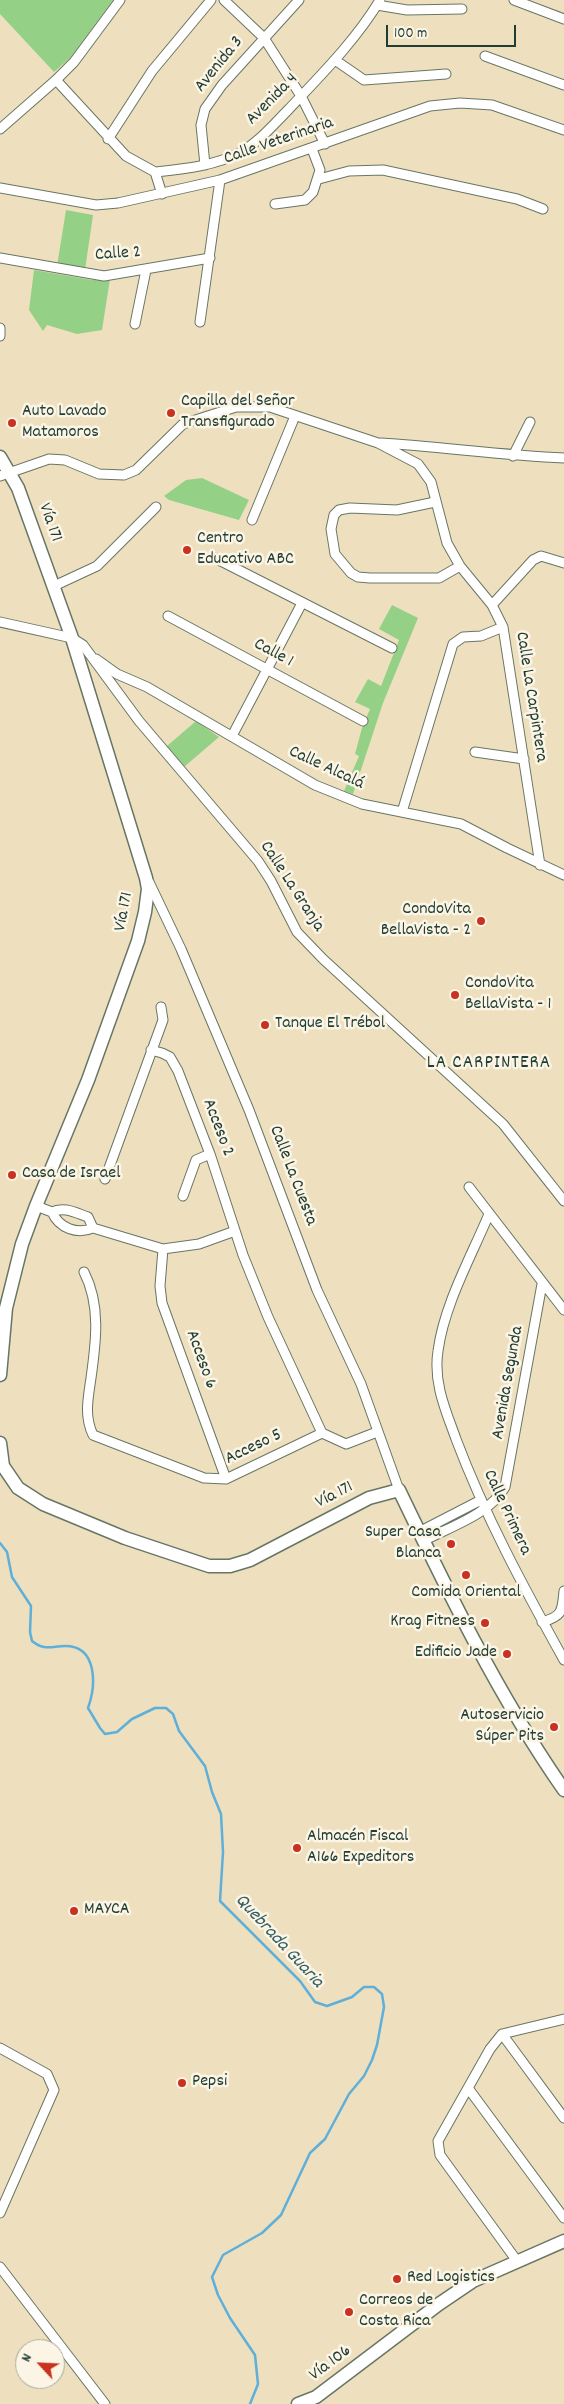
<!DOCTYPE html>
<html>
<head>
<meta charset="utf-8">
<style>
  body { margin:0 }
  #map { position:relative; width:564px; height:2404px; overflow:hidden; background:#eee0be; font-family:Dekko,sans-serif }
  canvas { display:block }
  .north { position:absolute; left:15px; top:2339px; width:50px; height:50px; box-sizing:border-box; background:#fcf5e5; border:1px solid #a4ab9e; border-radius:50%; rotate:295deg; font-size:14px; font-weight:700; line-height:20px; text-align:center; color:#1f3d34 }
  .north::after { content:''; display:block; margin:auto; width:18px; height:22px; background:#c8321e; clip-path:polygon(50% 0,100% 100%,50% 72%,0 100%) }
  .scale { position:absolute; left:386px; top:25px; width:130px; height:22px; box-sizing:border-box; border:2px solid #1f3d34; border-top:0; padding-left:6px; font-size:15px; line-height:18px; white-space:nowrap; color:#1f3d34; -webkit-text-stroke:4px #fcf5e5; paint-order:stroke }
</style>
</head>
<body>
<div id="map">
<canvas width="564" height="2404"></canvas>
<div class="north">N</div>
<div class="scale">100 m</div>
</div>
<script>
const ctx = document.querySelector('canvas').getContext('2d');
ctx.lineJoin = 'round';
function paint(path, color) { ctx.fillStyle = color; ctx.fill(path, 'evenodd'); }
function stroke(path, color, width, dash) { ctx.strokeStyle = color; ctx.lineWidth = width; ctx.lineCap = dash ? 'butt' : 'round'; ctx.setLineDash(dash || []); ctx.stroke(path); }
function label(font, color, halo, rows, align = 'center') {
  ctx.font = font + ' Dekko,sans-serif'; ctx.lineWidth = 5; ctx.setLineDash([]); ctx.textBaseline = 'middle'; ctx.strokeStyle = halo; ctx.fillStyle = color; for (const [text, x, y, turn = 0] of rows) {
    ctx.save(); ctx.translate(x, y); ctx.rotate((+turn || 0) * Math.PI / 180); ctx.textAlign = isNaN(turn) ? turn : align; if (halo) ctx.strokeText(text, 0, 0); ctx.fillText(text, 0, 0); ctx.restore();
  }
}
const green = new Path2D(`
  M 0,0 L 113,0 L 71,57 L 54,72 L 0,14 Z
  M 66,210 L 93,215 L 85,270 L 57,266 Z
  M 34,270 L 92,280 L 110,279 L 102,330 L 77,334 L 47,325 L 43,331 L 29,310 Z
  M 202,478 L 249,500 L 239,520 L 169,500 L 164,496 L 186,480 Z
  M 392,605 L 418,618 L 383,703 L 353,794 L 344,791 L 359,756 L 355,754 L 362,728 L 370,709 L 355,702 L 368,679 L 381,686 L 399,640 L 379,629 Z
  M 196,721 L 219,737 L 184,767 L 167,746 Z`);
const stream = new Path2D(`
  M 0,1543 L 7,1552 L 12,1577 L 31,1606 L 30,1632 L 32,1641 C 44,1651 52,1646 65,1646 C 98,1646 96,1686 88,1708 L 100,1728 L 105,1734 L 117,1732 L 132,1719 L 155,1708 L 166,1708 L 173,1714 L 179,1731 L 205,1766 L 212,1792 L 221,1814 L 223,1852 L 220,1901 L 300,1981 L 315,2002 L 327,2006 L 352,1997 L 364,1987 L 374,1987 L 382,1994 L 384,2007 L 377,2045 L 372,2060 L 364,2076 L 349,2094 L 325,2139 L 310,2153 L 281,2215 L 262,2233 L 223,2255 L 212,2277 L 218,2295 L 230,2318 L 255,2355 L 258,2384 L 250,2404`);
const minor = new Path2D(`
  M 224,0 L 264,38 L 301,96 L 325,144
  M 514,0 L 564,19
  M 377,5 L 407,10 L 462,9
  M 485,56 L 564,85
  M 335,60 L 364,80 L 446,74
  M 56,80 L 126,156 L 155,172 L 162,194
  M 0,129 L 56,80 L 74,62 L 120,0
  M 108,139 L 152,71 L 211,0
  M 205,165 L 201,125 L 205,109 L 222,85 L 299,0
  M 155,172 C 183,169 215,166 241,152 C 259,142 274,124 289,109 C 321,75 356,40 380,0
  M 319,179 L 349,171 L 383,170 L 517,199 L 543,209
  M 0,188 L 96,205 L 118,203 L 220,180 L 430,106 L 460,103 L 492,105 L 564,130
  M 275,204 L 305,200 L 313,192 L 320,170 L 312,149
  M 0,258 L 104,276 L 210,258
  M 200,322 L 220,180
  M 135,324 L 146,270
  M 0,328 L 0,336
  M 381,443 C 442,447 503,455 564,458
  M 513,456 L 530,422
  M 0,476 L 49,459 L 65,460 L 99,474 L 124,475 L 136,470 L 183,424 L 236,407 L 270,407 L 378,443 L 418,464 L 431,482 L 447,543 L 460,566 L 492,605 L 503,627 L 540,865
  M 435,502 L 397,510 L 350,508 L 339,510 L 334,515 L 331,529 L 335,554 L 351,573 L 358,577 L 370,578 L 439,578 L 460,566
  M 252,520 L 295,416
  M 215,558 L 392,648
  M 54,586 L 97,566 L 156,507
  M 492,605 L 533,560 L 541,556 L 564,563
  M 168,616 L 363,721
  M 0,622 L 72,638 L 83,645 L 139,721 L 258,861 L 271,881 L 297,932 L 323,959 L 503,1124 L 564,1201
  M 96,659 L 117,674 L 147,687 L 315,785 L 362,804 L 461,824 L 507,848 L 564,875
  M 232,736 L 302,603
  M 475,752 L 524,759
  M 402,812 L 453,644 L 463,637 L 481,636 L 503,627
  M 149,882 L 181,949 L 249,1110 L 317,1290 L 361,1384 L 399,1490
  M 105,1179 L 163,1020 L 161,1007
  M 469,1187 L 564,1310
  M 183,1196 L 196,1160 L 210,1154
  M 36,1206 L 52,1212 C 59,1228 77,1235 93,1228 L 163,1249 L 199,1244 L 235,1231
  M 52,1212 C 64,1206 76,1213 88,1217 L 93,1228
  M 489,1214 C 471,1257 444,1305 438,1351 C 433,1383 446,1411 456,1439 C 485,1516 524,1588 564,1660
  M 163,1249 L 160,1286 L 162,1303 L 226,1479
  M 84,1272 C 101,1305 96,1342 91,1378 C 88,1399 84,1416 93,1435 L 204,1478 L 226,1479 L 322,1433 L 268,1317 L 243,1255 L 210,1154 L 178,1071 L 170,1057 L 162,1053 L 151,1050
  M 322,1433 L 346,1444 L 377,1432
  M 419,1532 L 481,1500
  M 423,1541 C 450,1527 490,1514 505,1487 L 542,1284
  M 542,1622 C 563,1616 562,1611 564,1591
  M 502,2034 L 564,2118
  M 0,2048 L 47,2074 L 54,2090 L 0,2213
  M 468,2088 L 564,2218
  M 517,2261 L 440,2155 L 438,2141 L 490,2049 L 502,2034 L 564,2019
  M 0,2267 L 105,2404`);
const secondary = new Path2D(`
  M 0,457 L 18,488 L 72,638 L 146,878 L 148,889 L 145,912 L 138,941 L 88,1080 L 36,1206 L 22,1244 L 6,1308 L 0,1375
  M 0,1443 L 3,1466 L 18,1488 L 43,1504 L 125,1538 L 209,1566 L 230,1566 L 250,1560 L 369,1498 L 399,1490 C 448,1592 499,1697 564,1790
  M 298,2404 L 316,2397 L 439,2304 L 473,2281 L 564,2241`);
const markers = [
  [171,413,5,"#c8321e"],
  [12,423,5,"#c8321e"],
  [187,550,5,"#c8321e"],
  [481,921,5,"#c8321e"],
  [455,995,5,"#c8321e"],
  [265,1025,5,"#c8321e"],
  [12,1175,5,"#c8321e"],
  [451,1544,5,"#c8321e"],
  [466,1575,5,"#c8321e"],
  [485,1623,5,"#c8321e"],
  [507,1654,5,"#c8321e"],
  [554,1727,5,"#c8321e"],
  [297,1848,5,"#c8321e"],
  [74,1911,5,"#c8321e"],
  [182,2083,5,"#c8321e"],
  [397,2279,5,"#c8321e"],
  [349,2312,5,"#c8321e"]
];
const streetNames = [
  ["Avenida 3",220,65,-51],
  ["Avenida 4",273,100,-45],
  ["Calle Veterinaria",279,142,-19],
  ["Calle 2",118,255,-4],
  ["Vía 171",49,523,70],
  ["Calle 1",273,654,28],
  ["Calle La Carpintera",530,697,81],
  ["Calle Alcalá",326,769,25],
  ["Calle La Granja",291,887,57],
  ["Vía 171",125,912,-79],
  ["Acceso 2",217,1128,69],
  ["Calle La Cuesta",292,1176,69],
  ["Acceso 6",200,1360,70],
  ["Avenida Segunda",509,1383,-80],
  ["Acceso 5",254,1448,-26],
  ["Vía 171",335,1496,-27],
  ["Calle Primera",506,1513,65],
  ["Vía 106",331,2364,-37]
];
const poiNames = [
  ["Capilla del Señor",181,403],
  ["Transfigurado",181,424],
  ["Auto Lavado",22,413],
  ["Matamoros",22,434],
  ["Centro",197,540],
  ["Educativo ABC",197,561],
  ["CondoVita",471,911,"right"],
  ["BellaVista - 2",471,932,"right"],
  ["CondoVita",465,985],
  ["BellaVista - 1",465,1006],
  ["Tanque El Trébol",275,1025],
  ["Casa de Israel",22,1175],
  ["Super Casa",441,1534,"right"],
  ["Blanca",441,1555,"right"],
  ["Comida Oriental",466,1594,"center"],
  ["Krag Fitness",475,1623,"right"],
  ["Edificio Jade",497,1654,"right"],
  ["Autoservicio",544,1717,"right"],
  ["Súper Pits",544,1738,"right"],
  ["Almacén Fiscal",307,1838],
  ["A166 Expeditors",307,1859],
  ["MAYCA",84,1911],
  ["Pepsi",192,2083],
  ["Red Logistics",407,2279],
  ["Correos de",359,2302],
  ["Costa Rica",359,2323]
];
const neighbourhoodNames = [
  ["LA CARPINTERA",489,1064]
];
const waterNames = [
  ["Quebrada Guaria",278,1942,47]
];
paint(green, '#94d187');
stroke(stream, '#5eafd9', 2.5);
stroke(minor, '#677664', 11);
stroke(secondary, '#677664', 15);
stroke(minor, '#fff', 9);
stroke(secondary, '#fff', 12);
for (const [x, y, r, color] of markers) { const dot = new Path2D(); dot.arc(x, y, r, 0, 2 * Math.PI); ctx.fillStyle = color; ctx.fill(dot); stroke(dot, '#fcf5e5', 2); }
label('18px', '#1f3d34', '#fcf5e5', streetNames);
label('18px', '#1f3d34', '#fcf5e5', poiNames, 'left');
ctx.letterSpacing = '1px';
label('19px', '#1f3d34', '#fcf5e5', neighbourhoodNames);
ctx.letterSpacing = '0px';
label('italic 19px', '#325f66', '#fcf5e5', waterNames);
</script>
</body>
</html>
